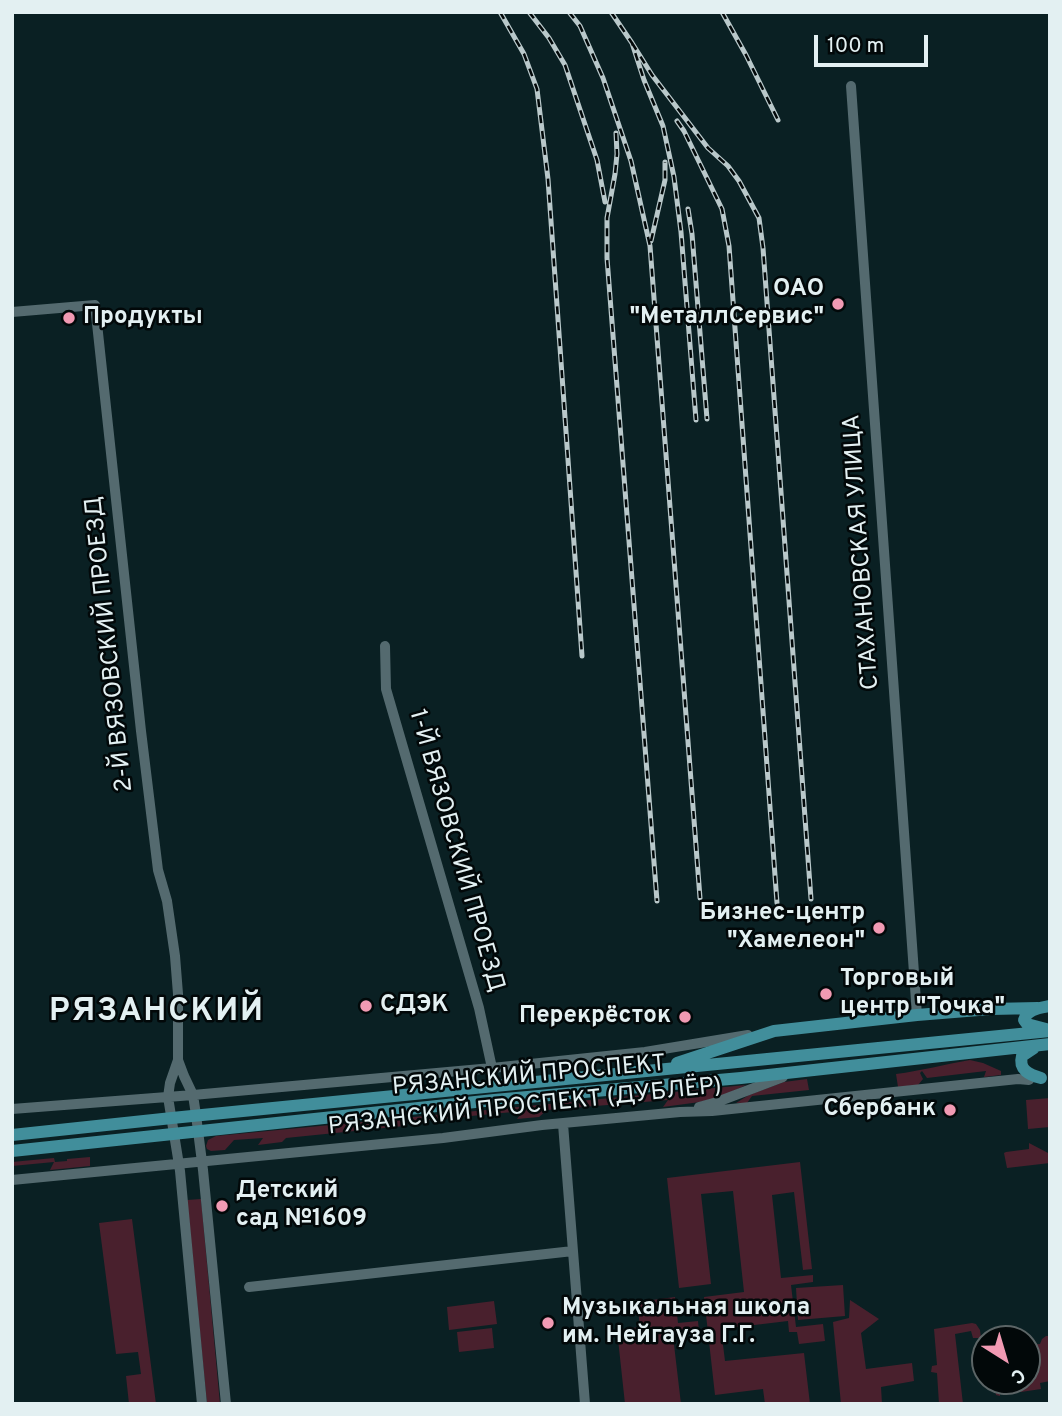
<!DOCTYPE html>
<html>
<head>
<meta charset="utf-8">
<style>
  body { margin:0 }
  #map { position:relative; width:1062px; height:1416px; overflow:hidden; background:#0a2023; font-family:Overpass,sans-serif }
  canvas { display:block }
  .frame { position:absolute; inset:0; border:14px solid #e3f0f2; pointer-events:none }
  .north { position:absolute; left:971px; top:1325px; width:70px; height:70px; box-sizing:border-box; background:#020809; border:2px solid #5c6566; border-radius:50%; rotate:143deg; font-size:19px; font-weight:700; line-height:28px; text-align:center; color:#e3f0f2 }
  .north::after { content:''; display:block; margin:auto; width:24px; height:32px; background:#f19ab3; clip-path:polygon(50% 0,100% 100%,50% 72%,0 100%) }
  .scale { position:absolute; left:814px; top:35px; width:114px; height:32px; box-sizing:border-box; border:4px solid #e3f0f2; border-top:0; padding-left:9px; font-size:21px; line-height:24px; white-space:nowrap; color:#e3f0f2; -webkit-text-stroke:5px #020809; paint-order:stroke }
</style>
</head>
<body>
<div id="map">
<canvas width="1062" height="1416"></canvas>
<div class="frame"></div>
<div class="north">С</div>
<div class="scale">100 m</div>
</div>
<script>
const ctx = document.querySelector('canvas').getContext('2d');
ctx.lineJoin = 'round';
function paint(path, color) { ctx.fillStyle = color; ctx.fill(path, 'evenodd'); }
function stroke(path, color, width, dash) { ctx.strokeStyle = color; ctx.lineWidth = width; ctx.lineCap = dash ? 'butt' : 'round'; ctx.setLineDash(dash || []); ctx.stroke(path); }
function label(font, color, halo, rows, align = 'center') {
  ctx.font = font + ' Overpass,sans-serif'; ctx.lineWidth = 5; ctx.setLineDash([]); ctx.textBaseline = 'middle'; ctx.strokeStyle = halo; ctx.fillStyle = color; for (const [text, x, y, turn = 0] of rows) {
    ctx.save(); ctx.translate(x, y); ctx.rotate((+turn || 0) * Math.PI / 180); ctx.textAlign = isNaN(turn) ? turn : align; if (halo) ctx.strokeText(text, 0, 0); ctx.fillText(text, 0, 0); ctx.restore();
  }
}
const green = new Path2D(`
  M 970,1060 L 983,1063 L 1001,1071 L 1001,1075 L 984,1077 L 986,1071 L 927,1078 L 922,1071 L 920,1073 L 923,1079 L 918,1085 L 898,1087 L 896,1074 C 921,1071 945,1064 970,1060 Z
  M 807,1079 L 809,1090 L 752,1096 L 747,1103 L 736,1103 L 749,1095 L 784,1082 Z
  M 746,1085 L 723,1096 L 700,1102 L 663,1107 L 668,1100 L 547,1110 L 539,1117 L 517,1119 L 523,1111 L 409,1122 L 404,1126 L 286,1138 L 282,1142 L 258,1145 L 263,1138 L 234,1140 L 225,1150 L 211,1151 L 207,1149 L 206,1146 L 208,1140 L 216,1136 Z
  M 1050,1098 L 1050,1127 L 1028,1129 L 1026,1100 Z
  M 1029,1143 L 1050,1154 L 1050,1163 L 1007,1168 L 1004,1153 L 1006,1152 L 1029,1149 Z
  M 90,1157 L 90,1166 L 50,1170 L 54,1162 L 12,1166 L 12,1162 L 54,1158 L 55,1162 L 67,1161 L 67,1159 Z
  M 800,1162 L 812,1269 L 803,1270 L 794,1192 L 772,1195 L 781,1278 L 813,1275 L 813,1282 L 791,1285 L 796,1327 L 823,1324 L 825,1341 L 799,1344 L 797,1332 L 789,1332 L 788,1321 L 721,1329 L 725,1361 L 804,1353 L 810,1404 L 765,1404 L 763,1389 L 715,1395 L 704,1297 L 744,1292 L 733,1191 L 701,1194 L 711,1284 L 679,1288 L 667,1178 Z
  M 201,1199 L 220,1404 L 207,1404 L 187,1200 Z
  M 132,1219 L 156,1404 L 129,1404 L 126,1376 L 141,1374 L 138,1352 L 116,1354 L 99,1223 Z
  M 843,1285 L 845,1316 L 798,1320 L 796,1288 Z
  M 675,1297 L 678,1323 L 698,1321 L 699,1332 L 673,1336 L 681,1404 L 625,1404 L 617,1330 L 640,1327 L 637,1302 Z
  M 850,1300 L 879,1319 L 861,1333 L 866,1369 L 912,1363 L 914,1381 L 881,1387 L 882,1404 L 841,1404 L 833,1322 L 849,1318 Z
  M 494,1301 L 497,1324 L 449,1330 L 447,1307 Z
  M 972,1323 L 976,1324 L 980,1330 L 981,1338 L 973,1338 L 971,1331 L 955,1334 L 963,1404 L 939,1404 L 937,1373 L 931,1372 L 932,1366 L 937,1365 L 934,1329 Z
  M 492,1328 L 494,1348 L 459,1352 L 457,1332 Z
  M 1046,1336 L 1050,1336 L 1050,1381 L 1040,1383 L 1041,1389 L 1021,1392 L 1020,1387 L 1000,1390 L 1000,1396 L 996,1395 L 993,1381 L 1027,1381 L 1027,1345 L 1040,1344 L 1042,1339 Z`);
const minor = new Path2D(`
  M 851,86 L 917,1015
  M 12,312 L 95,305 L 141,731 L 158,870 L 167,901 L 175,956 L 178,994 L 178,1060 L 184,1076 L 193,1095 L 196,1115 L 203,1170 L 226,1404
  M 385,646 L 386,689 L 479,1008 L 492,1068
  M 178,1060 L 170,1083 L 168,1097 L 180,1171 L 202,1404
  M 699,1107 L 717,1102 L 783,1077
  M 12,1109 L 193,1095 L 492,1068 L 645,1052 L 748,1035
  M 563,1124 L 585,1404
  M 12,1180 L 443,1138 L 542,1125 L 680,1112 L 712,1111 L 1018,1079 L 1029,1080
  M 249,1287 L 573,1251`);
const major = new Path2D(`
  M 1046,1029 L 1027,1024 L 1024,1020 C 1027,1009 1040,1008 1050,1006
  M 1034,1048 L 1022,1056 C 1018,1070 1030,1075 1041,1078
  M 677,1063 L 774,1031 L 917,1015 L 991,1009 L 1038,1008
  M 12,1135 L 172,1118 L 1050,1031
  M 12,1151 L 494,1100 L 741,1078 L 1050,1044`);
const rail = new Path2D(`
  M 500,12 L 524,54 L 537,89 L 548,179 L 582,656
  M 529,12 L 549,38 L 565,65 L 597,160 L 605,202
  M 569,12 L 580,26 L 603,78 L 631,161 L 650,246 L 700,898
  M 611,12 L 632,43 L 644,80 L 663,126 L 674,177 L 681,232 L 696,420
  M 722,12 L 746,55 L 778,120
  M 632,43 L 652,75 L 708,148 L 728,166 L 739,181 L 759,218 L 763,248 L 811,899
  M 677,121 L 684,131 L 722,209 L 729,246 L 777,903
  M 616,133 L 617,154 L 615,174 L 607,218 L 607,258 L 657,901
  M 688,209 L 692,234 L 707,419
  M 651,241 L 665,180 L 665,162`);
const markers = [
  [838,304,7,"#f19ab3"],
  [69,318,7,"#f19ab3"],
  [879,928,7,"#f19ab3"],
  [826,994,7,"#f19ab3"],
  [366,1006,7,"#f19ab3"],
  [685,1017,7,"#f19ab3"],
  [950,1110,7,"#f19ab3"],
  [222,1206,7,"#f19ab3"],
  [548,1323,7,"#f19ab3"]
];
const poiNames = [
  ["ОАО",824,290,"right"],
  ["\"МеталлСервис\"",824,318,"right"],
  ["Продукты",83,318],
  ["Бизнес-центр",865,914,"right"],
  ["\"Хамелеон\"",865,942,"right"],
  ["Торговый",840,980],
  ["центр \"Точка\"",840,1008],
  ["СДЭК",380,1006],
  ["Перекрёсток",671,1017,"right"],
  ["Сбербанк",936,1110,"right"],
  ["Детский",236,1192],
  ["сад №1609",236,1220],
  ["Музыкальная школа",562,1309],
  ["им. Нейгауза Г.Г.",562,1337]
];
const streetNames = [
  ["СТАХАНОВСКАЯ УЛИЦА",863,552,-94],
  ["2-Й ВЯЗОВСКИЙ ПРОЕЗД",111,644,-96],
  ["1-Й ВЯЗОВСКИЙ ПРОЕЗД",455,851,74],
  ["РЯЗАНСКИЙ ПРОСПЕКТ",529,1077,-5],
  ["РЯЗАНСКИЙ ПРОСПЕКТ (ДУБЛЁР)",525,1108,-6]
];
const districtNames = [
  ["РЯЗАНСКИЙ",157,1014]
];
paint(green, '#49202d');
stroke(minor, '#546a6f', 10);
stroke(major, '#418e9b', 12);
stroke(rail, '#b9c8ca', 5);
stroke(rail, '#020809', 2.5, [8]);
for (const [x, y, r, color] of markers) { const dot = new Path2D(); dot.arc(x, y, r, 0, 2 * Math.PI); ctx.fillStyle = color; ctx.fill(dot); stroke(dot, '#020809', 2.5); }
label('bold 24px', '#e3f0f2', '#020809', poiNames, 'left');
label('24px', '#e3f0f2', '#020809', streetNames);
ctx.letterSpacing = '2px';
label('bold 32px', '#e3f0f2', '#020809', districtNames);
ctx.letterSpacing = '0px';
</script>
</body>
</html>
